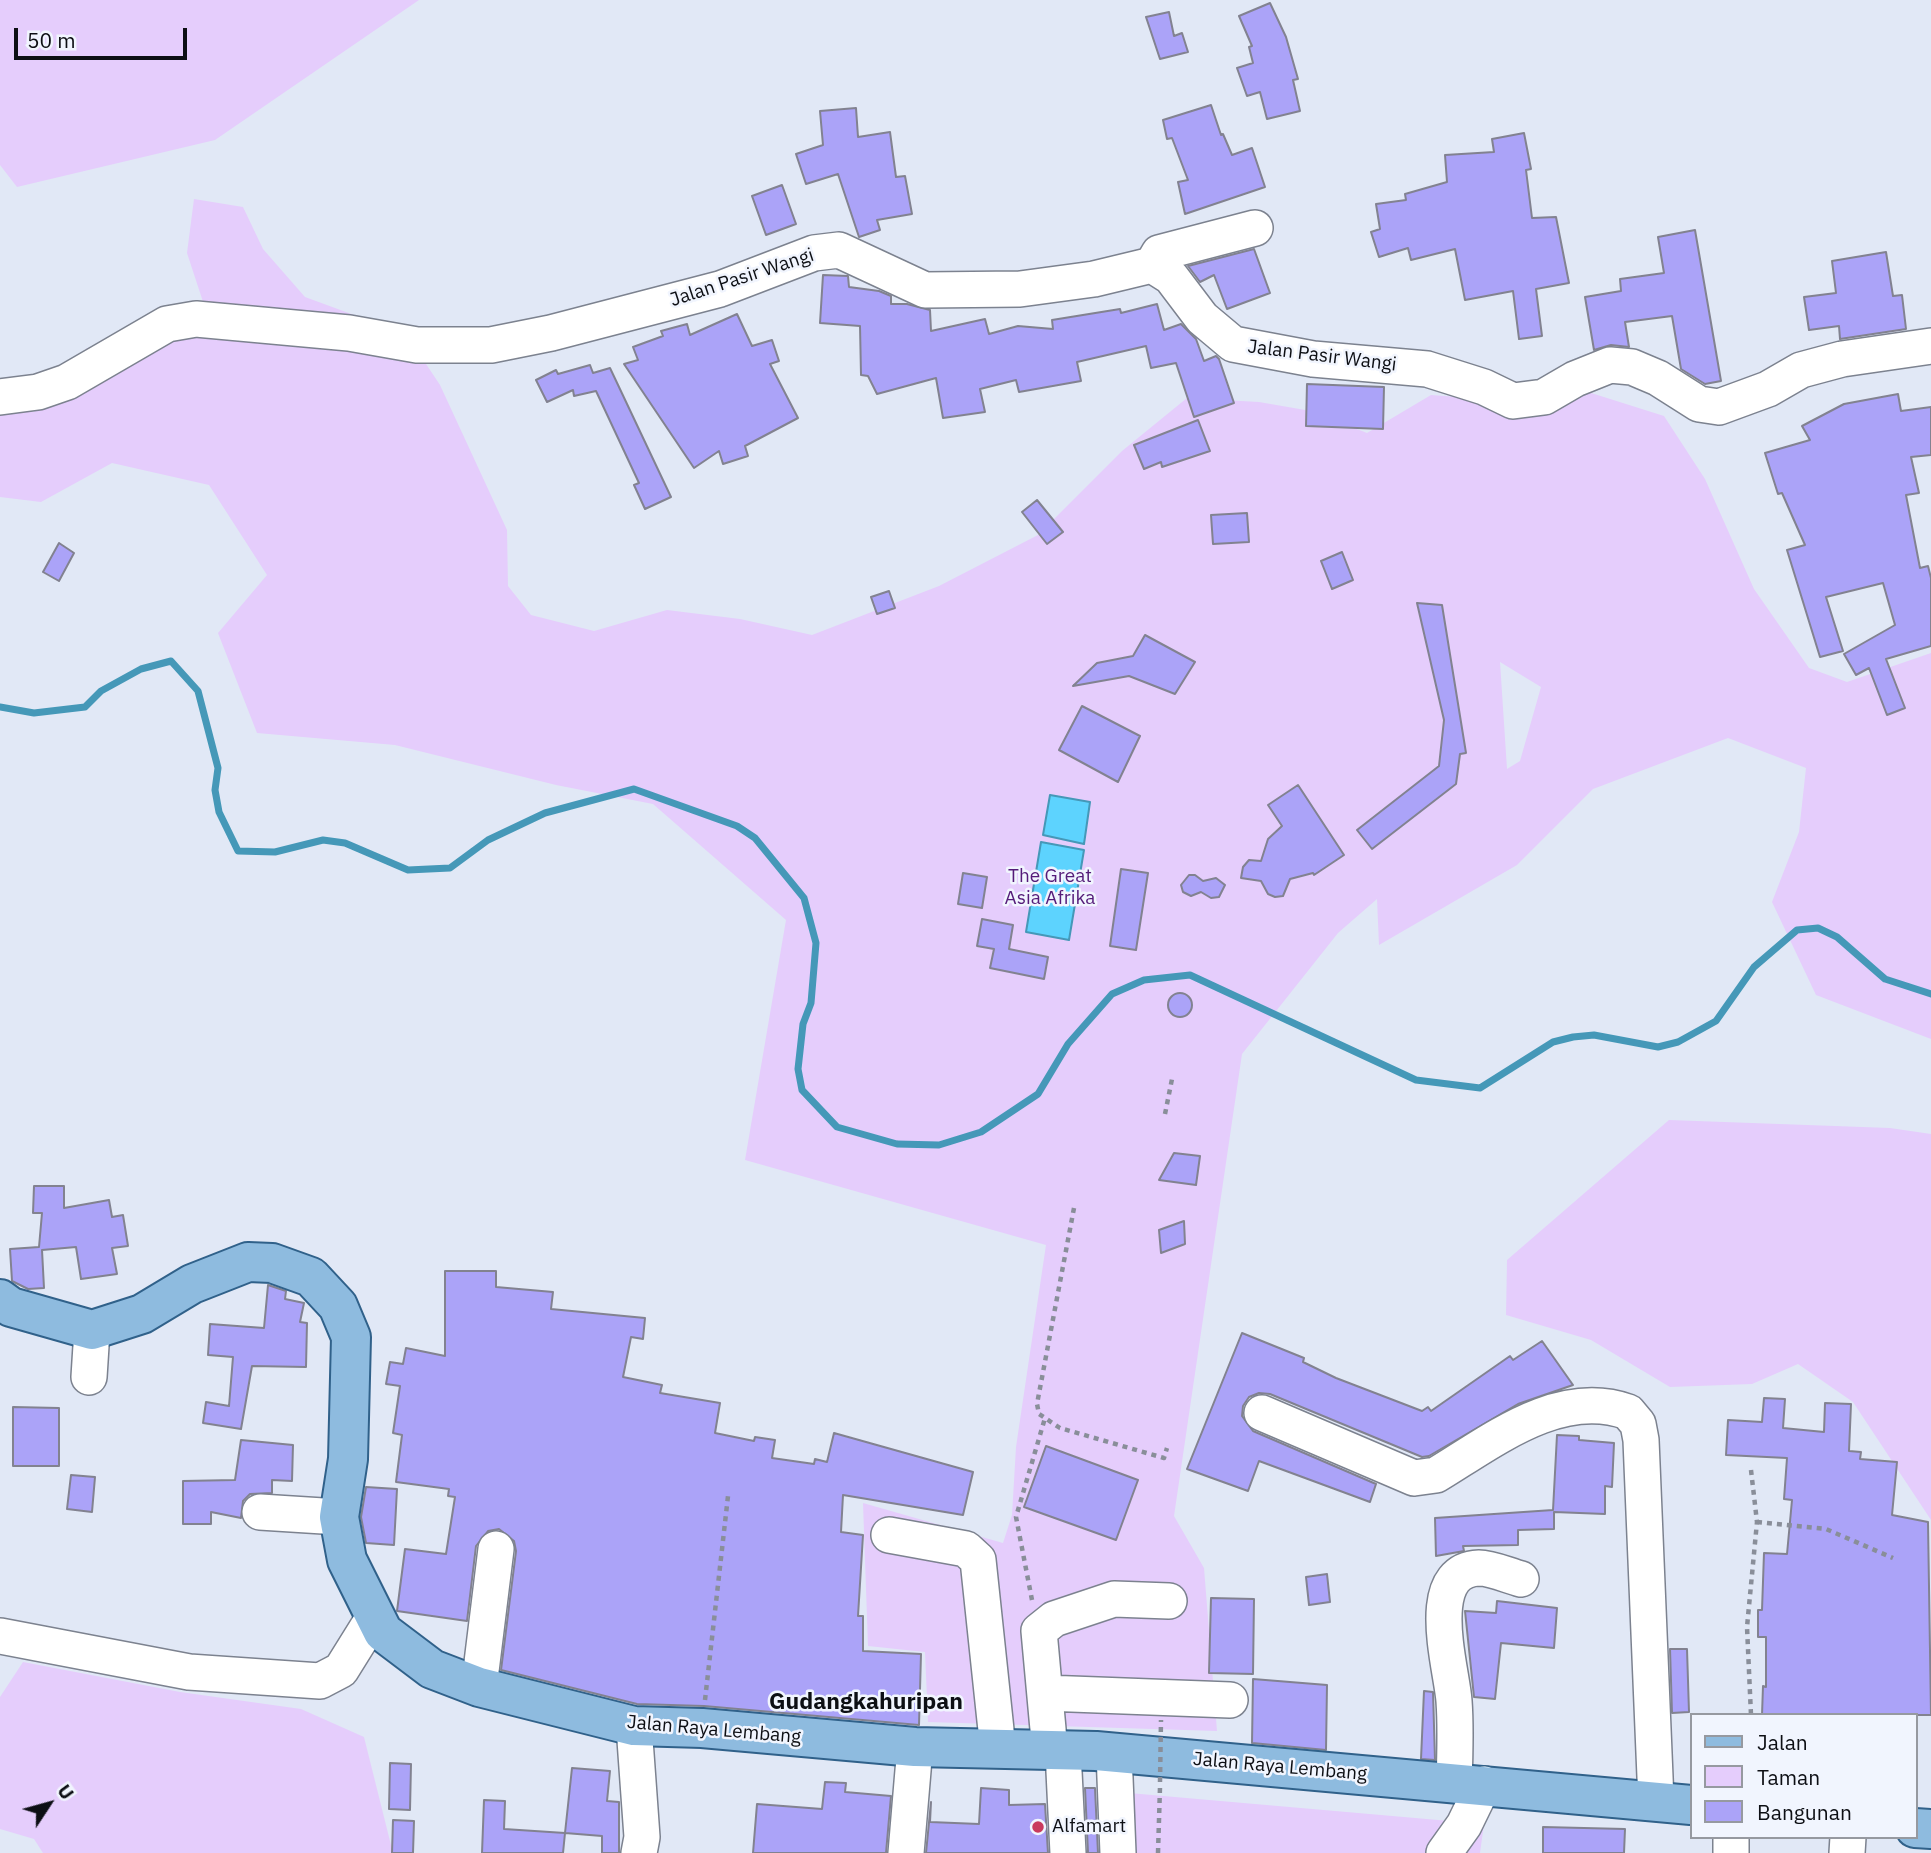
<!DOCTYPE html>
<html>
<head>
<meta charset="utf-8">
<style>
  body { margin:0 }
  #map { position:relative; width:1931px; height:1853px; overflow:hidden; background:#e1e8f6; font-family:"IBM Plex Sans",sans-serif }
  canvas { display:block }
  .legend { position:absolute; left:1690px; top:1713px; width:228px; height:126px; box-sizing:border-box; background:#f1f5fe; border:2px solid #9699a0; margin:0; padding:9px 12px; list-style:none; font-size:21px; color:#0d0f14 }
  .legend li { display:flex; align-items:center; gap:14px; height:35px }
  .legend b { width:35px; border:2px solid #9699a0 }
  .north { position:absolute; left:14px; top:1769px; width:70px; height:70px; -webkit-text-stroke:5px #f1f5fe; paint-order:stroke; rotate:54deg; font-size:19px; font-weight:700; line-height:28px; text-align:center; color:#0d0f14 }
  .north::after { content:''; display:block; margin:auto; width:24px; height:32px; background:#0d0f14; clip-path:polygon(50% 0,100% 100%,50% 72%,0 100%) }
  .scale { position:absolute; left:14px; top:28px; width:173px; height:32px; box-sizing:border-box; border:4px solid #0d0f14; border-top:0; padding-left:9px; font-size:21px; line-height:24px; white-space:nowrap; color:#0d0f14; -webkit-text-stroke:5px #f1f5fe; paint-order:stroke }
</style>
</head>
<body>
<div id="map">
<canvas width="1931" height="1853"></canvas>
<ul class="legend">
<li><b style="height:9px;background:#8ebbdf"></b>Jalan</li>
<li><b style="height:19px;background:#e5cdfc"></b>Taman</li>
<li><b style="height:19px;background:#aba3f8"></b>Bangunan</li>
</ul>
<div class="north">U</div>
<div class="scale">50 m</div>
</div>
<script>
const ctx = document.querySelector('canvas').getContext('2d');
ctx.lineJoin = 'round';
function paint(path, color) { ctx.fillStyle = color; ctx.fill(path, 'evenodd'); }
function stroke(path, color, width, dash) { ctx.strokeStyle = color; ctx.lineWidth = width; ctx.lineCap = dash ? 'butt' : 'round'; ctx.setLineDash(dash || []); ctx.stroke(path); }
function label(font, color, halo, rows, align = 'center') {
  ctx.font = font + ' "IBM Plex Sans",sans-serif'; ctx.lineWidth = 5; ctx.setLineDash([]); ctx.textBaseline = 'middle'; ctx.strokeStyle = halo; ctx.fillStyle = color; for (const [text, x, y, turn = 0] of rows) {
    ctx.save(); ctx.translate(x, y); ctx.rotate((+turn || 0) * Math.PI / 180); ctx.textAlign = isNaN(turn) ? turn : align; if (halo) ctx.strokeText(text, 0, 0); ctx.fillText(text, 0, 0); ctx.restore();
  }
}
const green = new Path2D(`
  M 0,0 L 419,0 L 215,140 L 17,187 L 0,165 Z
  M 194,199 L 243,207 L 263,249 L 305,297 L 406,334 L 440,385 L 507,530 L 508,586 L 531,615 L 594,631 L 667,610 L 740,619 L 812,635 L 939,586 L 1038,535 L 1122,451 L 1187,398 L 1259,402 L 1311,411 L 1367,433 L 1431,395 L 1484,399 L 1569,386 L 1664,416 L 1705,479 L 1754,589 L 1809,668 L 1847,682 L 1931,653 L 1931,1039 L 1816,995 L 1772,902 L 1799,832 L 1806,768 L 1728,738 L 1593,789 L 1517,865 L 1379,945 L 1377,899 L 1338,933 L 1242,1054 L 1174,1516 L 1204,1568 L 1217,1731 L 928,1722 L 925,1652 L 868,1646 L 863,1503 L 1003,1543 L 1012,1515 L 1016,1447 L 1046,1245 L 745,1160 L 786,920 L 653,804 L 556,785 L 395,745 L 257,733 L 218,633 L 267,575 L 209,485 L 112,463 L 41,502 L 0,497 L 0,398 L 34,412 L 87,348 L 169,343 L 208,317 L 187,253 ZM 1500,662 L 1541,687 L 1520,761 L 1507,769 Z
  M 1669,1120 L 1890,1128 L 1931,1134 L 1931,1520 L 1853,1402 L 1798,1364 L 1752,1384 L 1670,1387 L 1591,1340 L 1506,1315 L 1507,1260 Z
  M 23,1662 L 180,1692 L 301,1709 L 364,1737 L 393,1853 L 43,1853 L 34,1839 L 0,1829 L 0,1697 Z
  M 1129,1793 L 1484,1824 L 1480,1853 L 1135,1853 Z`);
const water = new Path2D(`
  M 1050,795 L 1090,802 L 1084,844 L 1043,835 Z
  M 1041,842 L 1084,850 L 1069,940 L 1026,932 Z`);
const stream = new Path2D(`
  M 0,707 L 34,713 L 85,707 L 101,691 L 141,669 L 171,661 L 198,691 L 218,768 L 215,790 L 219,812 L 238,851 L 275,852 L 323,840 L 345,843 L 408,870 L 450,868 L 488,840 L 545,813 L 634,789 L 737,826 L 755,838 L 804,898 L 816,943 L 811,1003 L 803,1024 L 798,1069 L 802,1090 L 837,1127 L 897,1144 L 939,1145 L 981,1132 L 1038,1094 L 1068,1044 L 1112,994 L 1144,980 L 1190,975 L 1416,1080 L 1480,1088 L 1553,1042 L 1573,1037 L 1594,1035 L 1658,1047 L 1678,1042 L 1716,1021 L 1754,967 L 1797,930 L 1818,928 L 1837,937 L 1885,979 L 1931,994`);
const building = new Path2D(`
  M 1270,3 L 1286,37 L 1298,79 L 1293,80 L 1300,111 L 1267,119 L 1260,92 L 1247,96 L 1237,68 L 1253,63 L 1249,47 L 1252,46 L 1239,16 Z
  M 1169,12 L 1174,36 L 1182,33 L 1188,52 L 1160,59 L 1146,17 Z
  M 1211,105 L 1221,135 L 1223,134 L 1232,155 L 1252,148 L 1265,187 L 1185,214 L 1178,182 L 1188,180 L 1172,138 L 1167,139 L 1163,120 Z
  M 856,108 L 858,137 L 890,132 L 896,177 L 905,176 L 912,214 L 877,220 L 880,230 L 859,237 L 838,174 L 806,184 L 796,154 L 823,145 L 820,111 Z
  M 1524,133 L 1531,169 L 1526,170 L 1532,218 L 1556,217 L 1569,283 L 1536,289 L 1542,336 L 1519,339 L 1513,291 L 1465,300 L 1455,249 L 1411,260 L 1408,248 L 1379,257 L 1371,232 L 1380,229 L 1376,204 L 1406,200 L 1405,194 L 1447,182 L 1445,155 L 1494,152 L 1492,139 Z
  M 782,185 L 796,224 L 766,235 L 752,196 Z
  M 1695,230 L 1721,381 L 1705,384 L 1681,369 L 1672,316 L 1625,322 L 1629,347 L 1611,345 L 1594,350 L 1585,297 L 1621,291 L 1620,279 L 1664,273 L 1658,237 Z
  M 1254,249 L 1270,293 L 1227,309 L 1214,275 L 1200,282 L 1188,266 Z
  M 1886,252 L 1893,296 L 1902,295 L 1906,329 L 1840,339 L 1839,326 L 1809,330 L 1804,297 L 1836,293 L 1832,261 Z
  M 823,275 L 848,276 L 849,287 L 879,291 L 891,296 L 891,304 L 907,304 L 930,310 L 931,331 L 985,319 L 989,334 L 1018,326 L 1053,329 L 1052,320 L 1120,309 L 1121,313 L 1157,304 L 1164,330 L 1181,324 L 1196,339 L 1204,361 L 1216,356 L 1219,359 L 1234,403 L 1194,417 L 1176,363 L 1151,368 L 1146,346 L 1077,362 L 1081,381 L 1019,392 L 1016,380 L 980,389 L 985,412 L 943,418 L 936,378 L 877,394 L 868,376 L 861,375 L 860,326 L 820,323 Z
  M 737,314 L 752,346 L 772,340 L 779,361 L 770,364 L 798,418 L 745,446 L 748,456 L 723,464 L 719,451 L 694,468 L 624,364 L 638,360 L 633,347 L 663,336 L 661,331 L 687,324 L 690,335 Z
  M 590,365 L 593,373 L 610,368 L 671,497 L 645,509 L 634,485 L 639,483 L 596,391 L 574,396 L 573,390 L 547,402 L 536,380 L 556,370 L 558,374 Z
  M 1307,384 L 1384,387 L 1383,429 L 1306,426 Z
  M 1898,394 L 1901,411 L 1931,407 L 1931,455 L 1911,457 L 1919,493 L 1906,495 L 1920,568 L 1928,566 L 1931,578 L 1931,646 L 1886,659 L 1905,708 L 1887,715 L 1869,668 L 1856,675 L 1844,654 L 1895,625 L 1883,583 L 1826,597 L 1843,651 L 1820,657 L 1787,550 L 1805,545 L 1782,493 L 1778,494 L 1765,453 L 1810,440 L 1802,426 L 1844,404 Z
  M 1198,420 L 1210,451 L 1162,467 L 1161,462 L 1144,469 L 1134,445 Z
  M 1037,500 L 1063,532 L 1047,544 L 1022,512 Z
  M 1247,513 L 1249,542 L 1213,544 L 1211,515 Z
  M 59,543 L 74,553 L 59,581 L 43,572 Z
  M 1342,552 L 1353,580 L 1332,589 L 1321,561 Z
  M 889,591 L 895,608 L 877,614 L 871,597 Z
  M 1417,603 L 1442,605 L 1466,753 L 1460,754 L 1456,784 L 1372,849 L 1357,830 L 1439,766 L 1444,720 Z
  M 1145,635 L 1195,662 L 1175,694 L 1129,676 L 1073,686 L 1097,663 L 1133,656 Z
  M 1082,706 L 1140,736 L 1118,782 L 1059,750 Z
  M 1298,785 L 1344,855 L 1314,875 L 1313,873 L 1290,879 L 1283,896 L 1275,897 L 1268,894 L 1261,881 L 1241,878 L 1243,867 L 1249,860 L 1261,861 L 1268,839 L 1282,826 L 1268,805 Z
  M 1121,869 L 1148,873 L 1136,950 L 1110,946 Z
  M 963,873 L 987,877 L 982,908 L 958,904 Z
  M 1189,875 L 1195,875 L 1203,881 L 1216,878 L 1225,885 L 1219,897 L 1211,898 L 1201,892 L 1191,896 L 1183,892 L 1181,885 Z
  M 982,919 L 1013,925 L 1009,949 L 1048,957 L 1044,979 L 990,968 L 994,949 L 977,946 Z
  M1168 1005a12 12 0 1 1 24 0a12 12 0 1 1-24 0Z
  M 1174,1153 L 1200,1156 L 1196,1185 L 1159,1180 Z
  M 34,1186 L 64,1186 L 64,1208 L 109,1200 L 112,1217 L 123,1215 L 128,1246 L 112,1248 L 117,1274 L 81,1279 L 76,1247 L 42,1250 L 44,1288 L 28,1289 L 12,1281 L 10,1249 L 39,1247 L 42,1213 L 33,1213 Z
  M 1184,1221 L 1185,1244 L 1161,1253 L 1159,1230 Z
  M 445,1271 L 496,1271 L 496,1287 L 553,1292 L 551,1309 L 645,1318 L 643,1339 L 631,1337 L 623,1377 L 662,1385 L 660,1393 L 720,1403 L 715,1433 L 754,1441 L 755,1437 L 775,1440 L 772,1458 L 814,1464 L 815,1459 L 827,1462 L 834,1433 L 973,1472 L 963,1515 L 843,1495 L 841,1532 L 863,1535 L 858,1616 L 863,1616 L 863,1651 L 921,1654 L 919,1725 L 704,1706 L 637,1704 L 501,1670 L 516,1551 L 514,1541 L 499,1529 L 488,1531 L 476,1546 L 467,1621 L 397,1611 L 405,1549 L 446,1554 L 455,1497 L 448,1496 L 449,1489 L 396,1482 L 402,1435 L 393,1433 L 400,1386 L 386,1384 L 390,1362 L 403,1364 L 406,1348 L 445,1356 Z
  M 268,1285 L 286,1291 L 285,1299 L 304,1303 L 300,1322 L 307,1323 L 306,1367 L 252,1366 L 241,1429 L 203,1423 L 206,1402 L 229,1406 L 233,1357 L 208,1355 L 210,1324 L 264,1328 Z
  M 1242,1333 L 1304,1358 L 1303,1362 L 1336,1378 L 1422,1411 L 1428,1407 L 1431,1411 L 1510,1356 L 1513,1360 L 1542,1341 L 1573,1385 L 1518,1404 L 1429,1456 L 1422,1457 L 1270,1394 L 1259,1393 L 1249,1397 L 1243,1406 L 1242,1416 L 1253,1431 L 1376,1484 L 1370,1502 L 1259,1461 L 1248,1491 L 1187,1469 Z
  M 1764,1398 L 1785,1399 L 1783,1428 L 1824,1432 L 1825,1403 L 1851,1404 L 1849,1451 L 1861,1452 L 1860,1459 L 1897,1462 L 1892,1515 L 1928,1522 L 1931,1715 L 1762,1715 L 1763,1686 L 1766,1687 L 1766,1637 L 1758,1637 L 1758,1610 L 1762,1610 L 1764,1553 L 1787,1554 L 1792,1500 L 1784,1499 L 1787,1458 L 1726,1455 L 1728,1420 L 1762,1422 Z
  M 13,1407 L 59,1408 L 59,1466 L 13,1466 Z
  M 1557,1435 L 1579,1436 L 1579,1440 L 1614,1443 L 1612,1487 L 1605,1486 L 1605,1514 L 1554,1512 L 1554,1529 L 1518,1530 L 1518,1545 L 1463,1546 L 1464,1551 L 1436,1556 L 1435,1518 L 1553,1510 Z
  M 241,1440 L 293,1445 L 292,1481 L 272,1480 L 272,1493 L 250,1494 L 243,1501 L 241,1518 L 211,1512 L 211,1524 L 183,1524 L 183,1481 L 235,1480 Z
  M 1046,1446 L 1138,1480 L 1116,1540 L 1024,1507 Z
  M 71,1475 L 95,1477 L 92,1512 L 67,1509 Z
  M 366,1487 L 397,1489 L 394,1545 L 366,1543 L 361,1517 Z
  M 1327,1574 L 1330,1602 L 1309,1605 L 1306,1577 Z
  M 1211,1598 L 1254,1599 L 1253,1674 L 1209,1673 Z
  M 1497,1601 L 1557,1608 L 1554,1648 L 1501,1643 L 1495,1699 L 1474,1697 L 1465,1611 L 1496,1613 Z
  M 1670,1649 L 1687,1649 L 1689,1712 L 1672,1713 Z
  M 1253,1679 L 1327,1685 L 1326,1750 L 1252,1743 Z
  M 1424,1691 L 1433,1692 L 1435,1760 L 1421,1759 Z
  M 390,1763 L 411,1764 L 410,1810 L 389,1809 Z
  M 572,1768 L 610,1771 L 607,1801 L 619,1802 L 619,1853 L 602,1853 L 602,1836 L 565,1833 Z
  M 825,1782 L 846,1783 L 845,1792 L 891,1796 L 886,1853 L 753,1853 L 757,1804 L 822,1809 Z
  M 981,1788 L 1009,1790 L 1009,1805 L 1045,1804 L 1048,1853 L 926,1853 L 931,1802 L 930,1822 L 979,1824 Z
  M 1085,1788 L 1095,1788 L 1098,1853 L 1088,1853 Z
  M 484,1800 L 505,1801 L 504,1829 L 565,1833 L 563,1853 L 482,1853 Z
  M 393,1820 L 414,1821 L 413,1853 L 392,1853 Z
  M 1543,1827 L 1625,1829 L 1624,1853 L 1543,1853 Z`);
const path = new Path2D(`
  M 1165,1114 L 1172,1079
  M 1074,1208 L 1037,1404 L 1039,1414 L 1060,1428 L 1164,1458 L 1167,1448
  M 1751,1470 L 1757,1522 L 1747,1627 L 1751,1715
  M 1757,1522 L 1826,1529 L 1893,1558
  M 1032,1600 L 1016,1517 L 1045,1418
  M 705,1700 L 728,1496
  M 1158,1853 L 1160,1787`);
const minor = new Path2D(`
  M 1152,265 L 1159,253 L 1255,228
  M 0,397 L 38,392 L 67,382 L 167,324 L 196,319 L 349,333 L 417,345 L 491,345 L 551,333 L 720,289 L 814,253 L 839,250 L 925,290 L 1020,289 L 1094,279 L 1152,265 L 1171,277 L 1202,318 L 1233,344 L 1313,359 L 1427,369 L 1484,387 L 1513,401 L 1544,397 L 1575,379 L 1610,365 L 1632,367 L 1658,378 L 1699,404 L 1719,407 L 1768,389 L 1801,370 L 1842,359 L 1931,346
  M 89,1377 L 92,1330
  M 1262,1413 L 1414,1478 L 1436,1475 C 1491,1442 1559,1387 1628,1412 L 1638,1424 L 1641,1440 L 1656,1801
  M 260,1512 L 339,1517
  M 889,1535 L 966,1549 L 978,1560 L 998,1749
  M 0,1636 L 189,1672 L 320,1681 L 341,1670 L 374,1617
  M 479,1687 L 496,1549
  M 1045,1693 L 1230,1700
  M 634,1726 L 642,1837 L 639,1853
  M 1050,1751 L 1039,1631 L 1054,1619 L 1114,1599 L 1169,1601
  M 1063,1751 L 1068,1853
  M 1114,1753 L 1118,1853
  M 1454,1782 C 1455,1755 1456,1728 1454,1701 C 1452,1669 1421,1570 1479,1568 C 1492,1568 1509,1576 1521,1579
  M 906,1853 L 915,1747
  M 1444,1853 L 1464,1825 L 1484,1784
  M 1731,1853 L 1731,1837
  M 1847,1853 L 1848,1837`);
const major = new Path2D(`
  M 0,1299 L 11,1307 L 92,1330 L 142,1314 L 192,1284 L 248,1262 L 272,1263 L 311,1277 L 338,1306 L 351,1337 L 348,1459 L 339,1517 L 347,1560 L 383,1632 L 432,1669 L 479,1687 L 634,1726 L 702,1728 L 915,1747 L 1096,1751 L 1691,1805
  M 1915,1828 L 1931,1829`);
const pathBridge = new Path2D(`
  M 1160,1782 L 1161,1720`);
const markers = [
  [1038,1827,7,"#c93a5e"]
];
const streetNames = [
  ["Jalan Pasir Wangi",742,278,-18],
  ["Jalan Pasir Wangi",1322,356,7],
  ["Jalan Raya Lembang",714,1730,5],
  ["Jalan Raya Lembang",1280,1767,5]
];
const parkNames = [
  ["The Great",1050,877],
  ["Asia Afrika",1050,899]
];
const poiNames = [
  ["Alfamart",1052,1827]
];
const quarterNames = [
  ["Gudangkahuripan",866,1702]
];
paint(green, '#e5cdfc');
paint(water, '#5dd3fe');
stroke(water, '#4598b8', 2);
stroke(stream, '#4598b8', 7);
paint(building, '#aba3f8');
stroke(building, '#828290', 2);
stroke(minor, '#7c828f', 38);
stroke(major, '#30618a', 42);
stroke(path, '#898e99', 4.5, [5, 5]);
stroke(minor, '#fff', 35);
stroke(major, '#8ebbdf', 38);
stroke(pathBridge, '#898e99', 4.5, [5, 5]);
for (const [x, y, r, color] of markers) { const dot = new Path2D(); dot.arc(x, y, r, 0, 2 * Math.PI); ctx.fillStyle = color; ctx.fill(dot); stroke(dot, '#f1f5fe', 2.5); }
label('19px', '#0d0f14', '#f1f5fe', streetNames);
label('19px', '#541b79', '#f1f5fe', parkNames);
label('19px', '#0d0f14', '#f1f5fe', poiNames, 'left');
label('bold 23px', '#0d0f14', '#f1f5fe', quarterNames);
</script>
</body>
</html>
